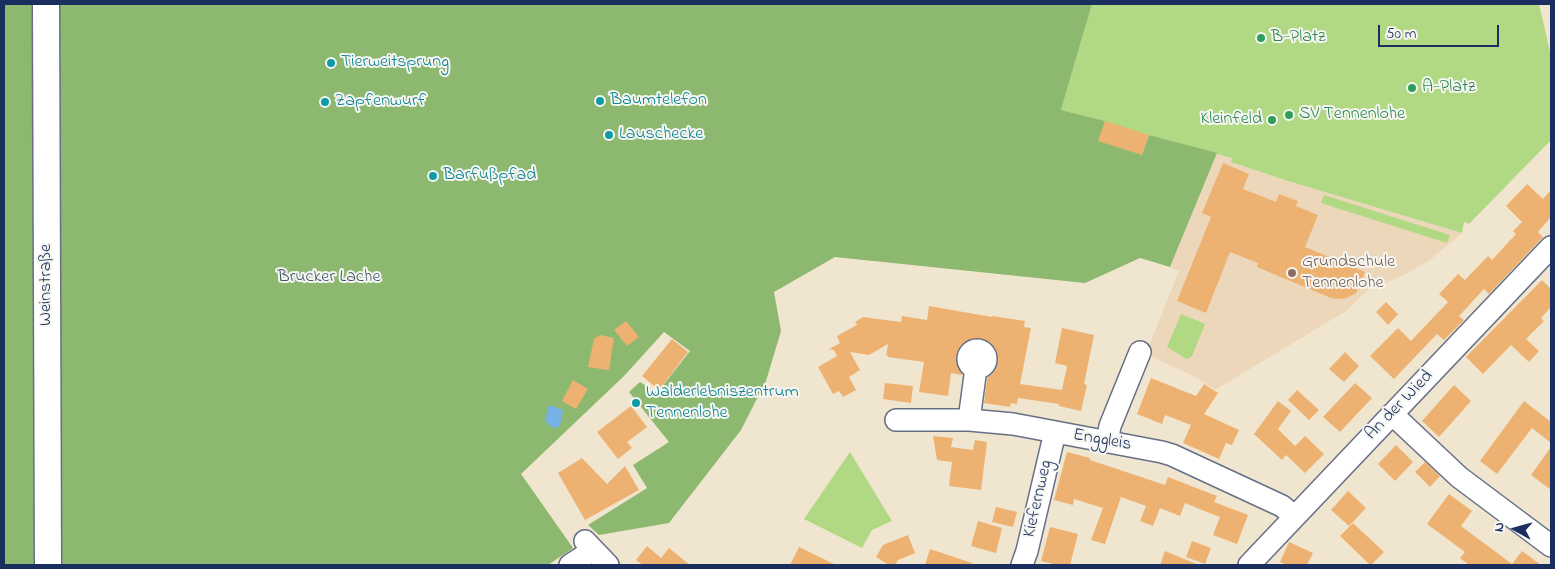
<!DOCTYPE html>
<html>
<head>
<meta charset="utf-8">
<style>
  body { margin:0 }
  #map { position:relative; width:1555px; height:569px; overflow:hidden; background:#f0e6cf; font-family:"Indie Flower",sans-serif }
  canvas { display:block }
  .frame { position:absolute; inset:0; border:5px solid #1b2f5e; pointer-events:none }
  .north { position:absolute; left:1490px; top:504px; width:50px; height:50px; -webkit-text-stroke:4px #f6f6f2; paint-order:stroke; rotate:277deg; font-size:14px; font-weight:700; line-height:20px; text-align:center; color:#1b2f5e }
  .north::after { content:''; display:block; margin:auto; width:18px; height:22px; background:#1b2f5e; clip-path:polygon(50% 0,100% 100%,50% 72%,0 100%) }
  .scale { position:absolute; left:1378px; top:25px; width:121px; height:22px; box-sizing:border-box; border:2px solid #1b2f5e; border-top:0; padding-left:6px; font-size:15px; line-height:18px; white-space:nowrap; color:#1b2f5e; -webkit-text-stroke:4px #f6f6f2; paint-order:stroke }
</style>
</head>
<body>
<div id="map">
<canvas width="1555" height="569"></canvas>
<div class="frame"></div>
<div class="north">N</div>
<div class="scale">50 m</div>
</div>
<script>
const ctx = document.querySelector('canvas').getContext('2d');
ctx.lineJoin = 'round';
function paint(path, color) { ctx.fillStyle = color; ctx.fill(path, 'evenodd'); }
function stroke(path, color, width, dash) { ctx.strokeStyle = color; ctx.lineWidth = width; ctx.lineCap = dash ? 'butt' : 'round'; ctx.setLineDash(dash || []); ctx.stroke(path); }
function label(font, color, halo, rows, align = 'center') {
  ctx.font = font + ' "Indie Flower",sans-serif'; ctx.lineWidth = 4; ctx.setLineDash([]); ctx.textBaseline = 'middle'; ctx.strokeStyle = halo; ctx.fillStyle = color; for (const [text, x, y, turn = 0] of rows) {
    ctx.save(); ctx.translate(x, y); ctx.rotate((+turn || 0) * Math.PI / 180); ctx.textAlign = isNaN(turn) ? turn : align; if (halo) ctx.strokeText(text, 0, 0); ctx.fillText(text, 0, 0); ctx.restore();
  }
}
const built = new Path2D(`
  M 1217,153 L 1232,158 L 1231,162 L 1288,181 L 1462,233 L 1430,260 L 1402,276 L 1368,290 L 1346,311 L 1215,390 L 1197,378 L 1146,354 L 1179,271 L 1170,267 Z`);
const green = new Path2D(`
  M 1092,4 L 1539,4 L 1551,56 L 1551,140 L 1469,224 L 1464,222 L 1462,233 L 1288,181 L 1231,162 L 1232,158 L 1149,135 L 1142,155 L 1098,141 L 1104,121 L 1061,110 Z
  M 1324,195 L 1450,235 L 1447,243 L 1321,203 Z
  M 1181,314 L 1205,324 L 1192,356 L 1188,359 L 1185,358 L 1167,347 Z
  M 850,452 L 892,521 L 872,530 L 862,548 L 804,519 Z`);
const forest = new Path2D(`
  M 4,4 L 37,4 L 40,565 L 4,565 Z
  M 54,4 L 1092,4 L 1061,110 L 1105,121 L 1099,141 L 1142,154 L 1149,135 L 1217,153 L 1170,267 L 1140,258 L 1085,283 L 835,257 L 774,292 L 781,331 L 766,381 L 741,430 L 669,523 L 599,535 L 588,525 L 647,488 L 633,465 L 669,442 L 629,392 L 640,382 L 657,393 L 690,351 L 664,332 L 624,376 L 521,474 L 573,548 L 548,565 L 57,565 Z`);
const water = new Path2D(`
  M 549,405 L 563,410 L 560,425 L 557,428 L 551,427 L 545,420 Z`);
const building = new Path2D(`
  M 1105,121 L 1149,135 L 1142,155 L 1098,141 Z
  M 1223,163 L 1249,174 L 1243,189 L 1276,202 L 1279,194 L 1298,201 L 1296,206 L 1318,215 L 1305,247 L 1365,272 L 1356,293 L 1347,298 L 1339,299 L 1331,298 L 1257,267 L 1258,263 L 1230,252 L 1206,313 L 1177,301 L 1211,217 L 1202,213 Z
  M 1527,184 L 1543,199 L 1551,190 L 1551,217 L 1538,232 L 1543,237 L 1489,294 L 1484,289 L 1459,316 L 1464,320 L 1444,340 L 1437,334 L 1394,379 L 1370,356 L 1398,328 L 1411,341 L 1448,302 L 1439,294 L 1458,274 L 1465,280 L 1488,256 L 1492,260 L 1516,234 L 1513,231 L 1522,222 L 1506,206 Z
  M 1542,280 L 1551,289 L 1551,307 L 1541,318 L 1544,321 L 1526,339 L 1539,351 L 1529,362 L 1511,345 L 1483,374 L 1466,357 Z
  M 1386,302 L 1398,314 L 1388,325 L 1376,312 Z
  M 929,306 L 992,317 L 992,316 L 1025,321 L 1024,327 L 1031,328 L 1020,384 L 1062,390 L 1067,366 L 1055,363 L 1062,328 L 1094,335 L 1084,384 L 1087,385 L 1081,411 L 1059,406 L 1059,404 L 1018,398 L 1017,404 L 1011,403 L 1010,407 L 984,403 L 991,350 L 967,346 L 962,375 L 951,373 L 948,396 L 919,392 L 924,362 L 888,357 L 888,355 L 886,356 L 888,344 L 869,355 L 850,352 L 860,370 L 849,377 L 856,390 L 843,397 L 839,391 L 833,394 L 818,367 L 837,356 L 834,350 L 829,349 L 840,343 L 837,336 L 857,325 L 855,322 L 863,317 L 901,322 L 902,316 L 927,320 Z
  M 626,321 L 639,337 L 627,346 L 614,330 Z
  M 600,335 L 614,338 L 609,370 L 588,367 L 594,339 Z
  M 672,339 L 688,352 L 659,390 L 642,376 Z
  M 1345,352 L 1359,366 L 1344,382 L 1329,369 Z
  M 1151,378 L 1196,396 L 1204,384 L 1218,393 L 1204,414 L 1239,430 L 1232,445 L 1226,443 L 1219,459 L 1183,443 L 1191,425 L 1165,415 L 1162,424 L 1137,414 Z
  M 573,380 L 588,389 L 576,409 L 562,401 Z
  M 885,383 L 913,386 L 911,403 L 883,399 Z
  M 1355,383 L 1372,398 L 1340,432 L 1323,417 Z
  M 1454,385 L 1471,401 L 1439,437 L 1422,421 Z
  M 1297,390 L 1319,410 L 1309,420 L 1288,400 Z
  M 1278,401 L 1291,411 L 1278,429 L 1295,446 L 1305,436 L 1324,454 L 1305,473 L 1286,455 L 1282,460 L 1254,434 Z
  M 1524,401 L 1551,422 L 1551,443 L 1532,428 L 1497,474 L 1480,461 Z
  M 631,406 L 647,427 L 627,442 L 632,448 L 618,459 L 597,432 Z
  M 933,436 L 953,438 L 951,447 L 973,450 L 975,440 L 987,442 L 981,490 L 949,486 L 952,462 L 937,460 Z
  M 1396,445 L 1413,462 L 1395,481 L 1378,464 Z
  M 1551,447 L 1551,490 L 1531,475 Z
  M 1067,452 L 1090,458 L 1090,460 L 1165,485 L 1168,477 L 1217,496 L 1214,502 L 1248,515 L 1237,544 L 1213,535 L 1220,517 L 1202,510 L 1185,503 L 1180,516 L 1160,508 L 1153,526 L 1140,521 L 1146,506 L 1121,497 L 1105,544 L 1091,540 L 1103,508 L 1074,499 L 1073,505 L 1054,500 Z
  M 582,458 L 607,484 L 625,466 L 639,490 L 585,520 L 558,473 Z
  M 1425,462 L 1440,476 L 1430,487 L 1415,472 Z
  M 1348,491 L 1366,508 L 1349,526 L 1331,510 Z
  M 1449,494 L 1472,511 L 1461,526 L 1512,564 L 1522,551 L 1541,565 L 1469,565 L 1460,558 L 1465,552 L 1427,524 Z
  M 996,507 L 1017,512 L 1013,527 L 992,522 Z
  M 978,521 L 1002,528 L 996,553 L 971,546 Z
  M 1353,523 L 1384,552 L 1371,565 L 1370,565 L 1340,536 Z
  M 1050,527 L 1078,534 L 1070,565 L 1057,565 L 1041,561 Z
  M 908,535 L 915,553 L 898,560 L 895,565 L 889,565 L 876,557 L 883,545 Z
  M 1192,541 L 1211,548 L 1205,564 L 1186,557 Z
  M 1289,542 L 1313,553 L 1307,565 L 1287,565 L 1280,562 Z
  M 647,546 L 661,558 L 669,548 L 690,565 L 643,565 L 636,560 Z
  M 799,547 L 836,565 L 790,565 Z
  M 930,549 L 972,563 L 972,565 L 925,565 Z
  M 1165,551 L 1199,565 L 1160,565 Z`);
const minor = new Path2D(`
  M968 359a9 9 0 1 1 18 0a9 9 0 1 1-18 0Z
  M 1392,414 L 1459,477 L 1551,546
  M 896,420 L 969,420 L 1013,424 L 1162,452 L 1172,455 L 1282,506 L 1294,516
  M 969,420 L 976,368
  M 1107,442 L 1110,426 L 1140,352
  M 585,541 L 608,565
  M 570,565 L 593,550
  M 1022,565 L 1027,551 L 1055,432
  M 1249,565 L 1551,247`);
const major = new Path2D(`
  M 46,4 L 48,565`);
const markers = [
  [1261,38,5,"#2e9e5b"],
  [331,63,5,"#0f9aa8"],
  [1412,88,5,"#2e9e5b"],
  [600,101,5,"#0f9aa8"],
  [325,102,5,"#0f9aa8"],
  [1289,115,5,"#2e9e5b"],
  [1272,120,5,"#2e9e5b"],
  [609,135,5,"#0f9aa8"],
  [433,176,5,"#0f9aa8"],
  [1292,273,5,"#8d6e63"],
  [636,403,5,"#0f9aa8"]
];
const leisureNames = [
  ["B-Platz",1271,38],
  ["A-Platz",1422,88],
  ["SV Tennenlohe",1299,115],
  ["Kleinfeld",1262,120,"right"]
];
const cultureNames = [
  ["Tierweitsprung",341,63],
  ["Baumtelefon",610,101],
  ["Zapfenwurf",335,102],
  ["Lauschecke",619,135],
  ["Barfußpfad",443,176],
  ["Walderlebniszentrum",646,393],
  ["Tennenlohe",646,414]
];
const educationNames = [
  ["Grundschule",1302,263],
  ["Tennenlohe",1302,284]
];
const parkNames = [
  ["Brucker Lache",329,278]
];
const streetNames = [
  ["Weinstraße",47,285,-90],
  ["An der Wied",1400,406,-46],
  ["Enggleis",1102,441,10],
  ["Kiefernweg",1039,499,-77]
];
paint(built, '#edd7ba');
paint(green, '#b1d882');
paint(forest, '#8cb870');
paint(water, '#76b1e7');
paint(building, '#edb271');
stroke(minor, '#666f86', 24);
stroke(major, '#666f86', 29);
stroke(minor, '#fff', 21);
stroke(major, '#fff', 26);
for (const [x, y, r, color] of markers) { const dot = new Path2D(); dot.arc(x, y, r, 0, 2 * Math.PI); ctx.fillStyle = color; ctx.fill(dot); stroke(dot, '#f6f6f2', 2); }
label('18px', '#27864d', '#f6f6f2', leisureNames, 'left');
label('18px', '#0d838f', '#f6f6f2', cultureNames, 'left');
label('18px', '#785e54', '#f6f6f2', educationNames, 'left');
label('18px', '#405967', '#f6f6f2', parkNames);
label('18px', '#1b2f5e', '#f6f6f2', streetNames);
</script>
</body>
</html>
